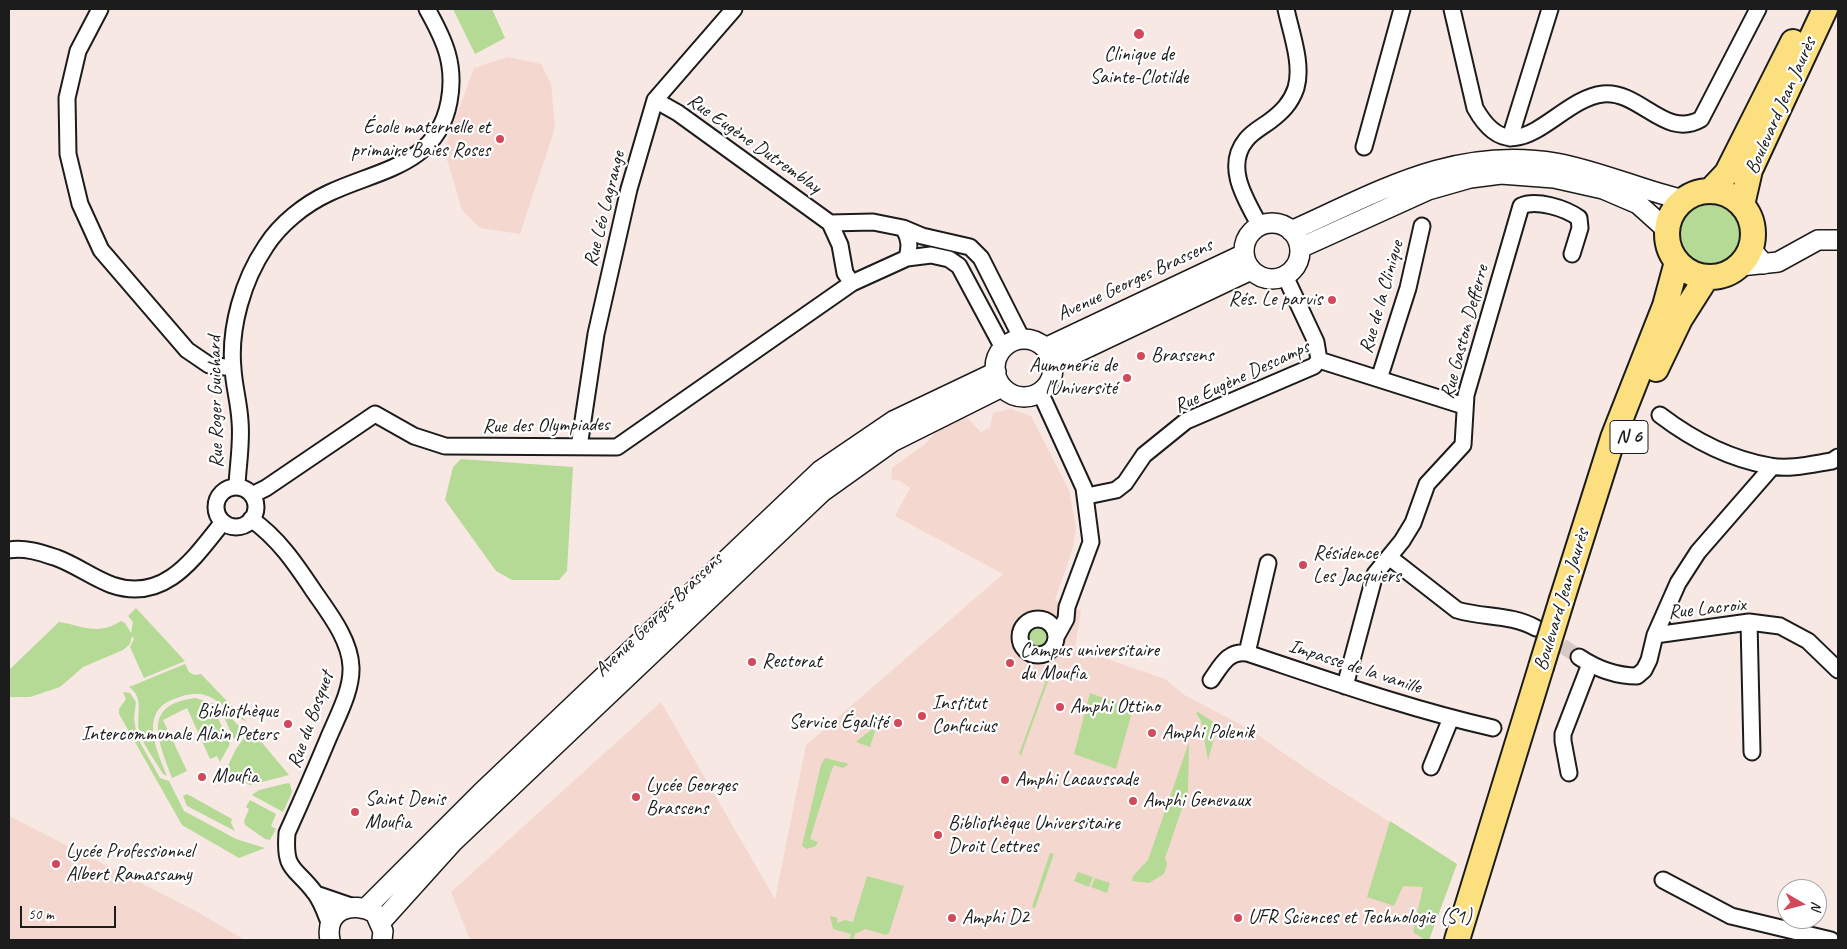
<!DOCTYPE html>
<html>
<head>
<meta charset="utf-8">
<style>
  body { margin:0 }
  #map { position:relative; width:1847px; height:949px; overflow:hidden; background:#f8e8e3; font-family:Caveat,sans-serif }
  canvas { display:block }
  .frame { position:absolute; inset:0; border:10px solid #1c1c1c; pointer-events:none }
  .north { position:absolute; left:1777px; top:879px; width:50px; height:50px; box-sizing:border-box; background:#fff; border:1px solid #a4a4a4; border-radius:50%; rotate:98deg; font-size:14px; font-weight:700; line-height:20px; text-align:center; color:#1c1c1c }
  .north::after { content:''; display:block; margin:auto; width:18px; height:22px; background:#d1495b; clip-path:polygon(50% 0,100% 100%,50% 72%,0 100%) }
  .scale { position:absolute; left:20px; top:906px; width:96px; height:22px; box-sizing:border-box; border:2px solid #1c1c1c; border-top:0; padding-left:6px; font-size:15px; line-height:18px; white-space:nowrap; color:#1c1c1c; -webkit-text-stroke:4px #fff; paint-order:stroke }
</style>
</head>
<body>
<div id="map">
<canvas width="1847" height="949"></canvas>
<div class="frame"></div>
<div class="north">N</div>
<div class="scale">50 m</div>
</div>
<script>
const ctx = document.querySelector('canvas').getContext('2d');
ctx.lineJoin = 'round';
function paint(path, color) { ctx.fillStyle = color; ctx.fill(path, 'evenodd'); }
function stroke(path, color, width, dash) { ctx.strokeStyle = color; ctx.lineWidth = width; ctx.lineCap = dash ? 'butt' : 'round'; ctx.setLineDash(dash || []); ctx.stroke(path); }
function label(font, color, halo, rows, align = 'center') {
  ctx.font = font + ' Caveat,sans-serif'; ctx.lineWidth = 4.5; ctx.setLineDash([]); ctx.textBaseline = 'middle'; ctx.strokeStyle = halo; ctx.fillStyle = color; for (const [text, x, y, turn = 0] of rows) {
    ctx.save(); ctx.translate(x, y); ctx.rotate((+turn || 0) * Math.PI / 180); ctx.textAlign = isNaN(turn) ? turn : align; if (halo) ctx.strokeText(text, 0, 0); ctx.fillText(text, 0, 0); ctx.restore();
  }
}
const built = new Path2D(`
  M 508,57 L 541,64 L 551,83 L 555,128 L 520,234 L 480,228 L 462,210 L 444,150 L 474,68 Z
  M 958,408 L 981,432 L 990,428 L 993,413 L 1011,409 L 1031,416 L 1069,490 L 1076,528 L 1073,548 L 1055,600 L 1081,611 L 1075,648 L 1165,679 L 1186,696 L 1249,729 L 1314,774 L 1457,864 L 1429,940 L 470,940 L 451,892 L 661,702 L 775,899 L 806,745 L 1003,574 L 895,516 L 910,488 L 900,481 L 891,479 L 892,468 L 924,445 Z
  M 9,816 L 196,911 L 245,940 L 9,940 Z`);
const green = new Path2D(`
  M 453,9 L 492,9 L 505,38 L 475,54 Z
  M1675 234a35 35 0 1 1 70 0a35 35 0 1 1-70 0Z
  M 461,459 L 573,467 L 567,571 L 559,580 L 512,580 L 496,571 L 445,500 L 453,467 Z
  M 136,608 L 185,661 L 144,678 L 130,647 L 134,639 L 132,636 L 130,644 L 123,650 L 83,667 L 60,687 L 30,697 L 9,697 L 9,670 L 59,622 C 84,626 97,636 121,621 L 125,623 L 131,633 L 133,622 L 128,616 Z
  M1025 636a12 12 0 1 1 24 0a12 12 0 1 1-24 0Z
  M 185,664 L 189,672 L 194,675 L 201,674 L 247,722 C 232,715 221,700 205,695 C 194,692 185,695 174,699 C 138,712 157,751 167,776 L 163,774 C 156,762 147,750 141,737 C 133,720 147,699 129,687 Z
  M 1046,680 L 1048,681 L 1021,755 L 1019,754 Z
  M 123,692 L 130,693 L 136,702 L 134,718 L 137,737 L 160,778 L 169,781 L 184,811 L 236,839 L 265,848 L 239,858 L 182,825 L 119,714 L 119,709 L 126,699 Z
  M 1090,693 L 1133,709 L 1116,769 L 1074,754 Z
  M 195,698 L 215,704 L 216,714 L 230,744 L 220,762 L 217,756 L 210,759 L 187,708 L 163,720 L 187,771 L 172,778 C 159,741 140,705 195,698 Z
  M 219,706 L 242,729 L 234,739 Z
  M 1198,712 L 1218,725 L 1208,760 L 1201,721 L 1196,713 Z
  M 877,725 L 870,747 L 856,742 Z
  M 248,732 L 253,732 L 289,775 L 250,785 L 225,772 L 236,749 Z
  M 1189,742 L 1188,791 L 1165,858 L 1167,864 L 1164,874 L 1149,883 L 1132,881 L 1133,876 L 1148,860 Z
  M 825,758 L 849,764 L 843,768 L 834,765 L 831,772 L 810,839 L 818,842 L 816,846 L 807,849 L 802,846 L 821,765 Z
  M 288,783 L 290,784 L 292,792 L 283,812 L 252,795 L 259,790 Z
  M 187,794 L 232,819 L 231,823 L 235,831 L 187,806 L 183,796 Z
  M 250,800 L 276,814 L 271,826 L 276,829 L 270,840 L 265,839 L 245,825 L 244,821 L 249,809 L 246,807 Z
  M 1390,821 L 1457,864 L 1429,940 L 1425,940 L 1413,932 L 1423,887 L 1403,886 L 1394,906 L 1367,897 Z
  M 1050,853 L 1054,854 L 1035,908 L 1032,907 Z
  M 1078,872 L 1093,877 L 1089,887 L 1074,881 Z
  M 867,876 L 904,886 L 889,933 L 886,935 L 865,929 L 855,934 L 853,940 L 849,940 L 851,934 L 833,929 L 830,916 L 838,918 L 837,923 L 845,920 L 853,922 Z
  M 1095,878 L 1110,883 L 1107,893 L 1091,887 Z`);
const minorTunnel = new Path2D(`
  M 1543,633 L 1579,657`);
const minor = new Path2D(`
  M 100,9 L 78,51 L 67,98 L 68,154 L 80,204 L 101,250 L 187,350 L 209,365 L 233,368
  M 1452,9 L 1475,108 C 1515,180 1556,99 1603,94 C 1640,90 1665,140 1701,119 L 1758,9
  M 655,100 L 678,113 L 830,223 L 840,245 L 845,273 L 852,283
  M 1510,138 L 1550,9
  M 1364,147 L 1402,9
  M 830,223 L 873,222 L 903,228 C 910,238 910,247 907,258
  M 1260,226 C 1246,200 1224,167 1246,140 C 1252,132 1262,127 1270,121 C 1282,112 1291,103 1296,88 C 1303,64 1291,33 1286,9
  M 903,228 L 922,236 L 970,247 L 981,258 L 1022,339
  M 1285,276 L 1316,342 L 1319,360
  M 1319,360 L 1464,406
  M 1379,379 L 1408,288 L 1422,226
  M 1040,392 L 1084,488 L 1091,542 L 1067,607 L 1066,619 L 1056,637
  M 1660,415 C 1693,440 1729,459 1770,466 C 1789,470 1813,464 1832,461 L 1838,457
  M 579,447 L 596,334 L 629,189 L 655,100 L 734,9
  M 237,485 C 238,464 242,443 240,421 C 239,403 234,386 233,369 C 229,328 243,280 266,246 C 280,224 305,204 329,193 C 377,170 437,166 449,102 C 456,65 445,41 427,9
  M216 507a20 20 0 1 1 40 0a20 20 0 1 1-40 0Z
  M 252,495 L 266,488 L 375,414 L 414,436 L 445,446 L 617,447 L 852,283 L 907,258 L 931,255 L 949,259 L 959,266 L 1003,348
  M 1087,496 L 1116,490 L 1125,483 L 1144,455 L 1186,421 L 1314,366 L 1319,360
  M 251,519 C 278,538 295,563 313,590 C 328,612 350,639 351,667 C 352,691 337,717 328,739 C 315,770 301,802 287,833 C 284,872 295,866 315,893 C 322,902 326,915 330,925
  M 9,550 C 25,547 42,553 57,558 C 76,565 93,578 112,585 C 165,603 194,558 223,522
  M 1389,557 L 1457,610 C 1484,618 1511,614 1536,628
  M1020 637a18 18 0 1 1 36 0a18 18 0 1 1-36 0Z
  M 1749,622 L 1752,752
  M 1655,635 L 1749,622 L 1780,626 L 1808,641 L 1838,670
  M 1247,653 C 1328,680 1409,709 1493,728
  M 1579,657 C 1597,669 1616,676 1637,676 L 1644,670 L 1649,660 L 1655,635 L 1678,583 L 1698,552 L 1772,467
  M 1211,680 C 1221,666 1228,650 1247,653 L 1268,563
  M 1345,686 L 1375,574 L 1402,541 L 1413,523 L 1427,484 L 1463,445 L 1466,395 L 1521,206 C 1536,199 1565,208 1579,218 L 1580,228 L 1572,254
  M 1431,767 L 1451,718
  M 1569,773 L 1563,741 L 1563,734 L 1590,664
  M 1663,880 L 1731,916 L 1831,940
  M 316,894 L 351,906`);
const tertiary = new Path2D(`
  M1244 251a28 28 0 1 1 56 0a28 28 0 1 1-56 0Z
  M 1291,231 C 1380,191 1455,146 1556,163 C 1600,171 1641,190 1684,200
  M 1300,248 L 1428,190 L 1470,178 L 1501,174 L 1554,178 L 1603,189 L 1638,204 L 1667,230
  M 1751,249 L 1764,264
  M 1740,266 L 1778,262 L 1818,240 L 1838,240
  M995 368a29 29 0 1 1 58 0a29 29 0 1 1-58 0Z
  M 1045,348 L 1244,254
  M 1053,364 L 1251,270
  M 366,908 L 481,793 L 821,470 L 893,421 L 996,372
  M 381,922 L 454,841 L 822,492 L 892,442 L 1002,387
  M 330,940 C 324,910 352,900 375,913 L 383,931 L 382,940`);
const primary = new Path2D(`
  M1667 234a43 43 0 1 1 86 0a43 43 0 1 1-86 0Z
  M 1710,191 L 1727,173 L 1793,42
  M 1742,205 L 1750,170 L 1825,9
  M 1656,369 L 1680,319 L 1706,278
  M 1562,599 L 1613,438 L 1665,306 L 1677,262
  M 1457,940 L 1541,667`);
const primaryBridge = new Path2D(`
  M 1541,667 L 1562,599`);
const markers = [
  [1139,34,6,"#d1495b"],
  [500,139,5,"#d1495b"],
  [1332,300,5,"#d1495b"],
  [1141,356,5,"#d1495b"],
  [1127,378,5,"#d1495b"],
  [1303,565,5,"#d1495b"],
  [752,662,5,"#d1495b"],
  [1010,663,5,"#d1495b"],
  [1060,707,5,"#d1495b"],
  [922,716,5,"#d1495b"],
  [898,723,5,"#d1495b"],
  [288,724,5,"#d1495b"],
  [1152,733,5,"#d1495b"],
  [202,777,5,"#d1495b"],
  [1005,780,5,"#d1495b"],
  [636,797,5,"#d1495b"],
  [1133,801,5,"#d1495b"],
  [355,812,5,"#d1495b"],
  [938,835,5,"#d1495b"],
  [56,864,5,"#d1495b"],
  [952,918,5,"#d1495b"],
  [1238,918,5,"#d1495b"]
];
const shields = [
  [1629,437,38]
];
const shieldNames = [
  ["N 6",1629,437]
];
const poiNames = [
  ["Clinique de",1139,55,"center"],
  ["Sainte-Clotilde",1139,78,"center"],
  ["École maternelle et",490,128,"right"],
  ["primaire Baies Roses",490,151,"right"],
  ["Rés. Le parvis",1322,300,"right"],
  ["Brassens",1151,356],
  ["Aumonerie de",1117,366,"right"],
  ["l'Université",1117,389,"right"],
  ["Résidence",1313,554],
  ["Les Jacquiers",1313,577],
  ["Campus universitaire",1020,651],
  ["du Moufia",1020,674],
  ["Rectorat",762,662],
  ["Institut",932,704],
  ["Confucius",932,727],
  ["Amphi Ottino",1070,707],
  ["Bibliothèque",278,712,"right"],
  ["Intercommunale Alain Peters",278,735,"right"],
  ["Service Égalité",888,723,"right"],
  ["Amphi Polenik",1162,733],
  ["Moufia",212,777],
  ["Amphi Lacaussade",1015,780],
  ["Lycée Georges",646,786],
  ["Brassens",646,809],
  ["Saint Denis",365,800],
  ["Moufia",365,823],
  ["Amphi Genevaux",1143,801],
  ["Bibliothèque Universitaire",948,824],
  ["Droit Lettres",948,847],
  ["Lycée Professionnel",66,852],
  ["Albert Ramassamy",66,875],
  ["Amphi D2",962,918],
  ["UFR Sciences et Technologie (S1)",1248,918]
];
const streetNames = [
  ["Boulevard Jean Jaurès",1781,106,-66],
  ["Rue Eugène Dutremblay",754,144,35],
  ["Rue Léo Lagrange",605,209,-76],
  ["Avenue Georges Brassens",1135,280,-25],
  ["Rue de la Clinique",1382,297,-74],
  ["Rue Gaston Defferre",1465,332,-75],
  ["Rue Eugène Descamps",1242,377,-25],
  ["Rue Roger Guichard",216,402,-91],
  ["Rue des Olympiades",546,426,-1],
  ["Boulevard Jean Jaurès",1562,600,-73],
  ["Rue Lacroix",1707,609,-6],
  ["Avenue Georges Brassens",659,615,-44],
  ["Impasse de la vanille",1355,667,18],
  ["Rue du Bosquet",311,720,-70]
];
paint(built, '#f4d8cf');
paint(green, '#b4da95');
stroke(minorTunnel, '#d7c9c5', 15, [15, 8]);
stroke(minor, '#1c1c1c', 19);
stroke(tertiary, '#1c1c1c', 22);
stroke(primary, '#1c1c1c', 28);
stroke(minor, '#fff', 15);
stroke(tertiary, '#fff', 19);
stroke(primary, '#fce080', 24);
stroke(primaryBridge, '#1c1c1c', 28, []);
stroke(primaryBridge, '#fce080', 24);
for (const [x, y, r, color] of markers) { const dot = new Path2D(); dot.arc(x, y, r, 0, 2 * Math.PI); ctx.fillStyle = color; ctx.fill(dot); stroke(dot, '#fff', 2); }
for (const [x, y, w] of shields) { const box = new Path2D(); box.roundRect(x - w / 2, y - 16.5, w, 33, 4); ctx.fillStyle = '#fff'; ctx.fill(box); stroke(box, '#1c1c1c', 1); }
label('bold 19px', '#1c1c1c', null, shieldNames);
label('20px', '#1c1c1c', '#fff', poiNames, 'left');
label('20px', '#1c1c1c', '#fff', streetNames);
</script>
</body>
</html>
